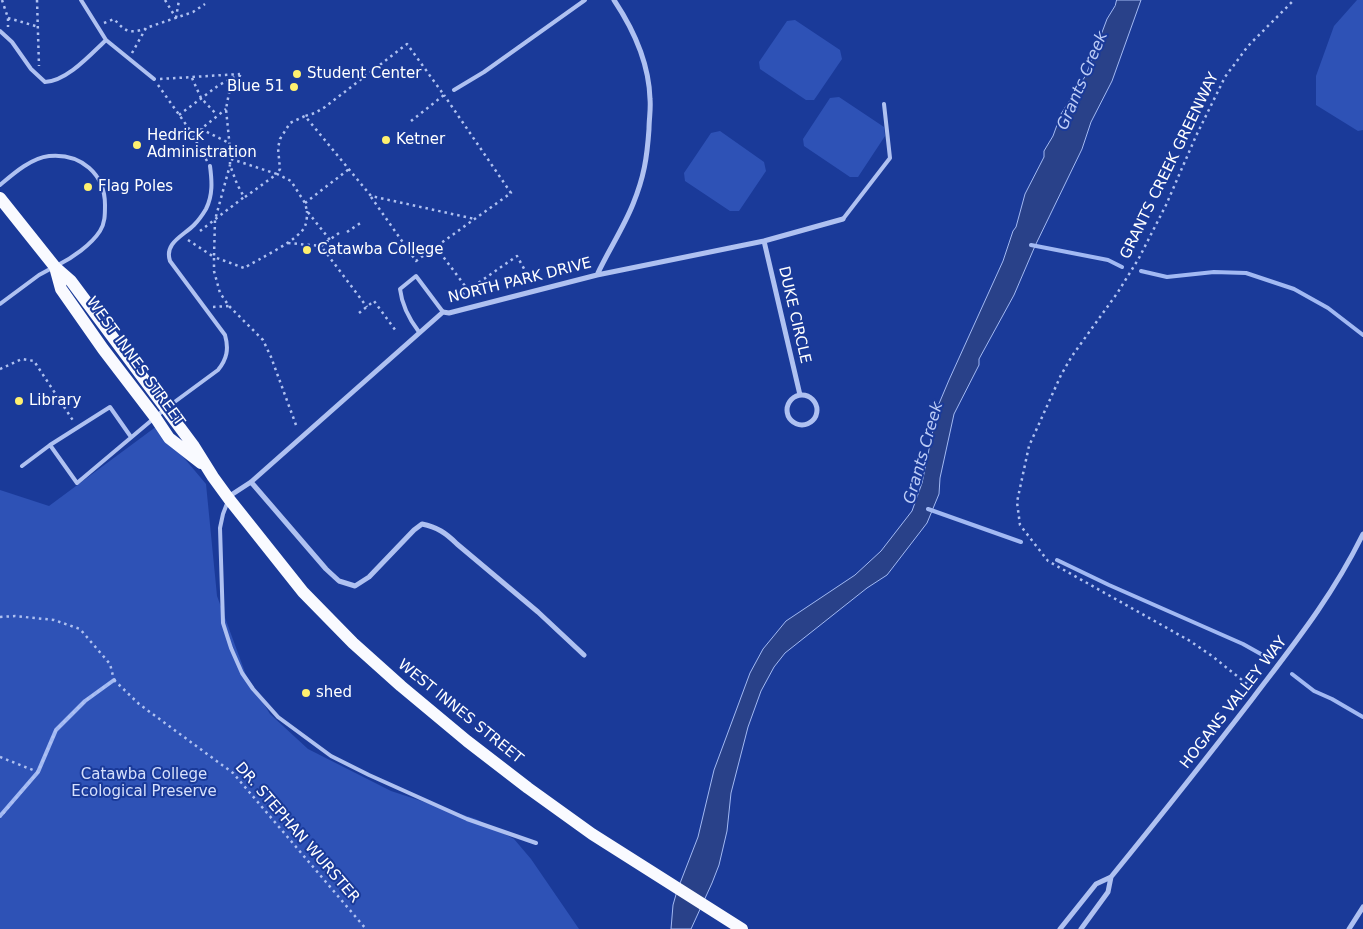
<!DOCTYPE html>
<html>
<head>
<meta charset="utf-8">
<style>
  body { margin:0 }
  canvas { display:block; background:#1a3a99 }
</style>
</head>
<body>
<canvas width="1363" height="929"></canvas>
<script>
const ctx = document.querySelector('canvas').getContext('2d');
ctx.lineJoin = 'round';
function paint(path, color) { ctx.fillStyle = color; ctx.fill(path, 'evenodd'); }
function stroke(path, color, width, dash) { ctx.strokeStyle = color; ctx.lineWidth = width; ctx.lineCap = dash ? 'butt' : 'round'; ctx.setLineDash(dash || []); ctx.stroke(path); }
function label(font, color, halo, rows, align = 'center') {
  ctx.font = font + ' "DejaVu Sans",sans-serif'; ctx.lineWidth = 4; ctx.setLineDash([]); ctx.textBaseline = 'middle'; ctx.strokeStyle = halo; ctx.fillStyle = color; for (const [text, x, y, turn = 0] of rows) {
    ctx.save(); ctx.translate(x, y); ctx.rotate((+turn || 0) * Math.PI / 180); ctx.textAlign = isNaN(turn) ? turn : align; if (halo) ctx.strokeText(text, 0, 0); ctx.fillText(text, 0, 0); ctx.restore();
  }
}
const green = new Path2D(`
  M 1357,0 L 1363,0 L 1363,130 L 1358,131 L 1316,105 L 1316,76 L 1334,26 Z
  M 795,20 L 840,50 L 842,59 L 814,100 L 806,100 L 760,69 L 759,62 L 787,21 Z
  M 839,97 L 884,127 L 885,136 L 858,177 L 850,177 L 804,146 L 803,139 L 830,98 Z
  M 720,131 L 764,162 L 766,171 L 739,211 L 730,211 L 685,181 L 684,173 L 711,133 Z
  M 157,426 L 206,484 L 217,596 L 246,675 L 270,714 L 308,749 L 391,791 L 476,819 L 514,839 L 531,859 L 579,929 L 0,929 L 0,490 L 49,506 Z`);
const water = new Path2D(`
  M 1117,0 L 1141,0 L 1112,81 L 1091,122 L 1082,149 L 1035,246 L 1014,295 L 979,359 L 979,365 L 954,414 L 940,478 L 939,494 L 927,523 L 887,575 L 867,588 L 785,653 L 774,667 L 761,691 L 748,727 L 731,793 L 727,831 L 719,865 L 712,883 L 691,929 L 671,929 L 673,905 L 677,891 L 698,837 L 714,770 L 750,673 L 763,649 L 786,621 L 855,575 L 881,551 L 912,511 L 922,483 L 938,406 L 949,380 L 1003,261 L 1013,231 L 1016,227 L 1025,194 L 1044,157 L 1044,151 L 1053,136 L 1061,114 L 1086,75 L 1107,19 L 1115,6 Z`);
const stream = new Path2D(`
  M 1031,245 L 1108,260 L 1122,267
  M 1141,271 L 1167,277 L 1214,272 L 1246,273 L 1294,289 L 1328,308 L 1363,335
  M 928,509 L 1021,542
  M 1057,560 L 1109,585 L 1243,644 L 1268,658
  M 1292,674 L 1314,691 L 1332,699 L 1363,717
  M 0,816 L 38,772 L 56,730 L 85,701 L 114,680`);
const path = new Path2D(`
  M 2,0 L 8,18 L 8,27
  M 37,0 L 39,66
  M 165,0 L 176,18
  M 8,18 L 39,27
  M 176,18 L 179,0
  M 104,23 L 114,19 C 125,31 128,34 145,29
  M 132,53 L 146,28 L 193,12 L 205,4
  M 192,78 L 201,98 L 217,115
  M 160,79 L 240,74
  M 158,85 L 192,133
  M 179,115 L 219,85 L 239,75
  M 411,121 L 444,95 L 407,44 L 325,107 L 315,113 L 305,116 L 371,196 L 475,219
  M 201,129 L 229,143
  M 231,159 L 277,174 L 280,169 L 278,148 L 280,139 L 290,123 L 305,116
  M 207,161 L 192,134 L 201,129 L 226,109
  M 245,197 L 277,174 L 291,181 L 305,203 L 307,211 L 330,240
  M 371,197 L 416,261 L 511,193 L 444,95
  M 305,203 L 349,169
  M 200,231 L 244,197 L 237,184 L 230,165 L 230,149 L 226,109 L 229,93 L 241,74
  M 347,232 L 362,222
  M 339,233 L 321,246 L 367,307
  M 188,240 L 214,257 L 215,220 L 230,165
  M 288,243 L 321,246
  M 436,247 L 468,290 L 458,298 L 461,302
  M 468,290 L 517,256 L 532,283
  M 213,307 L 229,306
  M 359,313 L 374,301 L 396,331
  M 0,369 L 22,359 L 34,361 L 74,422
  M 296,425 L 271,357 L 263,340 L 229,306 L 220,293 L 214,271 L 214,257 L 244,268 C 257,260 301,239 305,226 C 307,222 307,215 307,211
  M 0,617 L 15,616 L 54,620 L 80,629 L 110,664 L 114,680 L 85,701 L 56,730 L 38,772 L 0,817
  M 114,680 L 139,704 L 233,773 L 366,929
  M 1252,688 L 1212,656 L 1190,641 L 1048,561 L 1020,525 L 1017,502 L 1029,446 L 1061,375 L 1072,356 L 1118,292 L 1139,258 L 1166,205 L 1196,136 L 1225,77 L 1248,46 L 1294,0
  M 0,757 L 38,772`);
const lane = new Path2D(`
  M 81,0 L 106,40 L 154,79
  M 0,31 L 12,42 L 31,69 L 45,82 C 67,81 90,55 106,40
  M 454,90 L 484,72 L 585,0
  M 0,185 C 13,174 31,158 49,156 C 81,153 105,174 105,205 C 105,215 105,223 100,231 C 91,245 72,258 58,265
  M 843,219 L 890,158 L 884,104
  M 0,304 L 39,275 L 52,268
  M 419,332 C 409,319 402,306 400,289 L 416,276 L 443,312
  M 50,445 L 110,407 L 131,437
  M 22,466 L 50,445 L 77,483 L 165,409 L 218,370 C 227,359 229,349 225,335 L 170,261 C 164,243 183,236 194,225 C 198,221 203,214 206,209 C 213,195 212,181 210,166
  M 228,501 L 223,514 L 220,528 L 223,623 L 231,648 L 242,673 L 253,689 L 278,717 L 331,756 L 369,775 L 467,819 L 536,843`);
const street = new Path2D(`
  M 764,241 L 800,395
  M 597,275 C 608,251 623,229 633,204 C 644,177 647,158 649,129 C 649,119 651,109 650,99 C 649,63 634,30 614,0
  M787 410a15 15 0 1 1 30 0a15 15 0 1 1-30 0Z
  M 251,482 L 326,569 L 339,581 L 355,586 L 369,577 L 414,530 L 422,524 C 437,527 446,533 457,544 L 538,612 L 584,655
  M 228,497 L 251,482 L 443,312 L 449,313 L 597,275 L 764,241 L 843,219
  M 1111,877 C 1159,818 1206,759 1253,698 C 1294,644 1332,597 1363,534
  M 1060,929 L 1096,884 L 1111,877 L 1108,892 L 1081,929
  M 1349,929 L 1363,907`);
const primary = new Path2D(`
  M 0,198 L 55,267 L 71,281 L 193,445 L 213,477 L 229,499 L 303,592 L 353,643 L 401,686 L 467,741 L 528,788 L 592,834 L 742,929
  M 55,267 L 61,289 L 103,349 L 155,417 L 169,438 L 201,463`);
const markers = [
  [297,74,5,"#fff06f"],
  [294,87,5,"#fff06f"],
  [386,140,5,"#fff06f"],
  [137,145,5,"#fff06f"],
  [88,187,5,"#fff06f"],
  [307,250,5,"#fff06f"],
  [19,401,5,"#fff06f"],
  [306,693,5,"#fff06f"]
];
const poiNames = [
  ["Student Center",307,74],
  ["Blue 51",284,87,"right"],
  ["Hedrick",147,136],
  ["Administration",147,153],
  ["Ketner",396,140],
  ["Flag Poles",98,187],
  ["Catawba College",317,250],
  ["Library",29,401],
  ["shed",316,693]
];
const streetNames = [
  ["GRANTS CREEK GREENWAY",1170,166,-64],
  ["NORTH PARK DRIVE",520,281,-14],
  ["DUKE CIRCLE",794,315,77],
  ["WEST INNES STREET",135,362,54],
  ["HOGANS VALLEY WAY",1234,703,-52],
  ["WEST INNES STREET",460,712,39],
  ["DR. STEPHAN WURSTER",297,833,49]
];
const parkNames = [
  ["Catawba College",144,775],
  ["Ecological Preserve",144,792]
];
const waterNames = [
  ["Grants Creek",1083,81,-67],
  ["Grants Creek",924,453,-74]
];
paint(green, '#2e52b6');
paint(water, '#294189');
stroke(water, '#a2b9f3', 1);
stroke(stream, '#a2b9f3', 4);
stroke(path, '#afc1f1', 2.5, [2.5, 4]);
stroke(lane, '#afc1f1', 4);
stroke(street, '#afc1f1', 5);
stroke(primary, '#f9faff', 12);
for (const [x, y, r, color] of markers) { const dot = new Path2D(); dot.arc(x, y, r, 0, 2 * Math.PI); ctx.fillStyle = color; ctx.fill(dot); stroke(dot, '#1a3a99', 2); }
label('15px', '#fff', '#1a3a99', poiNames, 'left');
label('15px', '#fff', '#1a3a99', streetNames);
label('15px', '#d6e0fc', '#1a3a99', parkNames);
label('italic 16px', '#bcccf7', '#1a3a99', waterNames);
</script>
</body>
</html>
